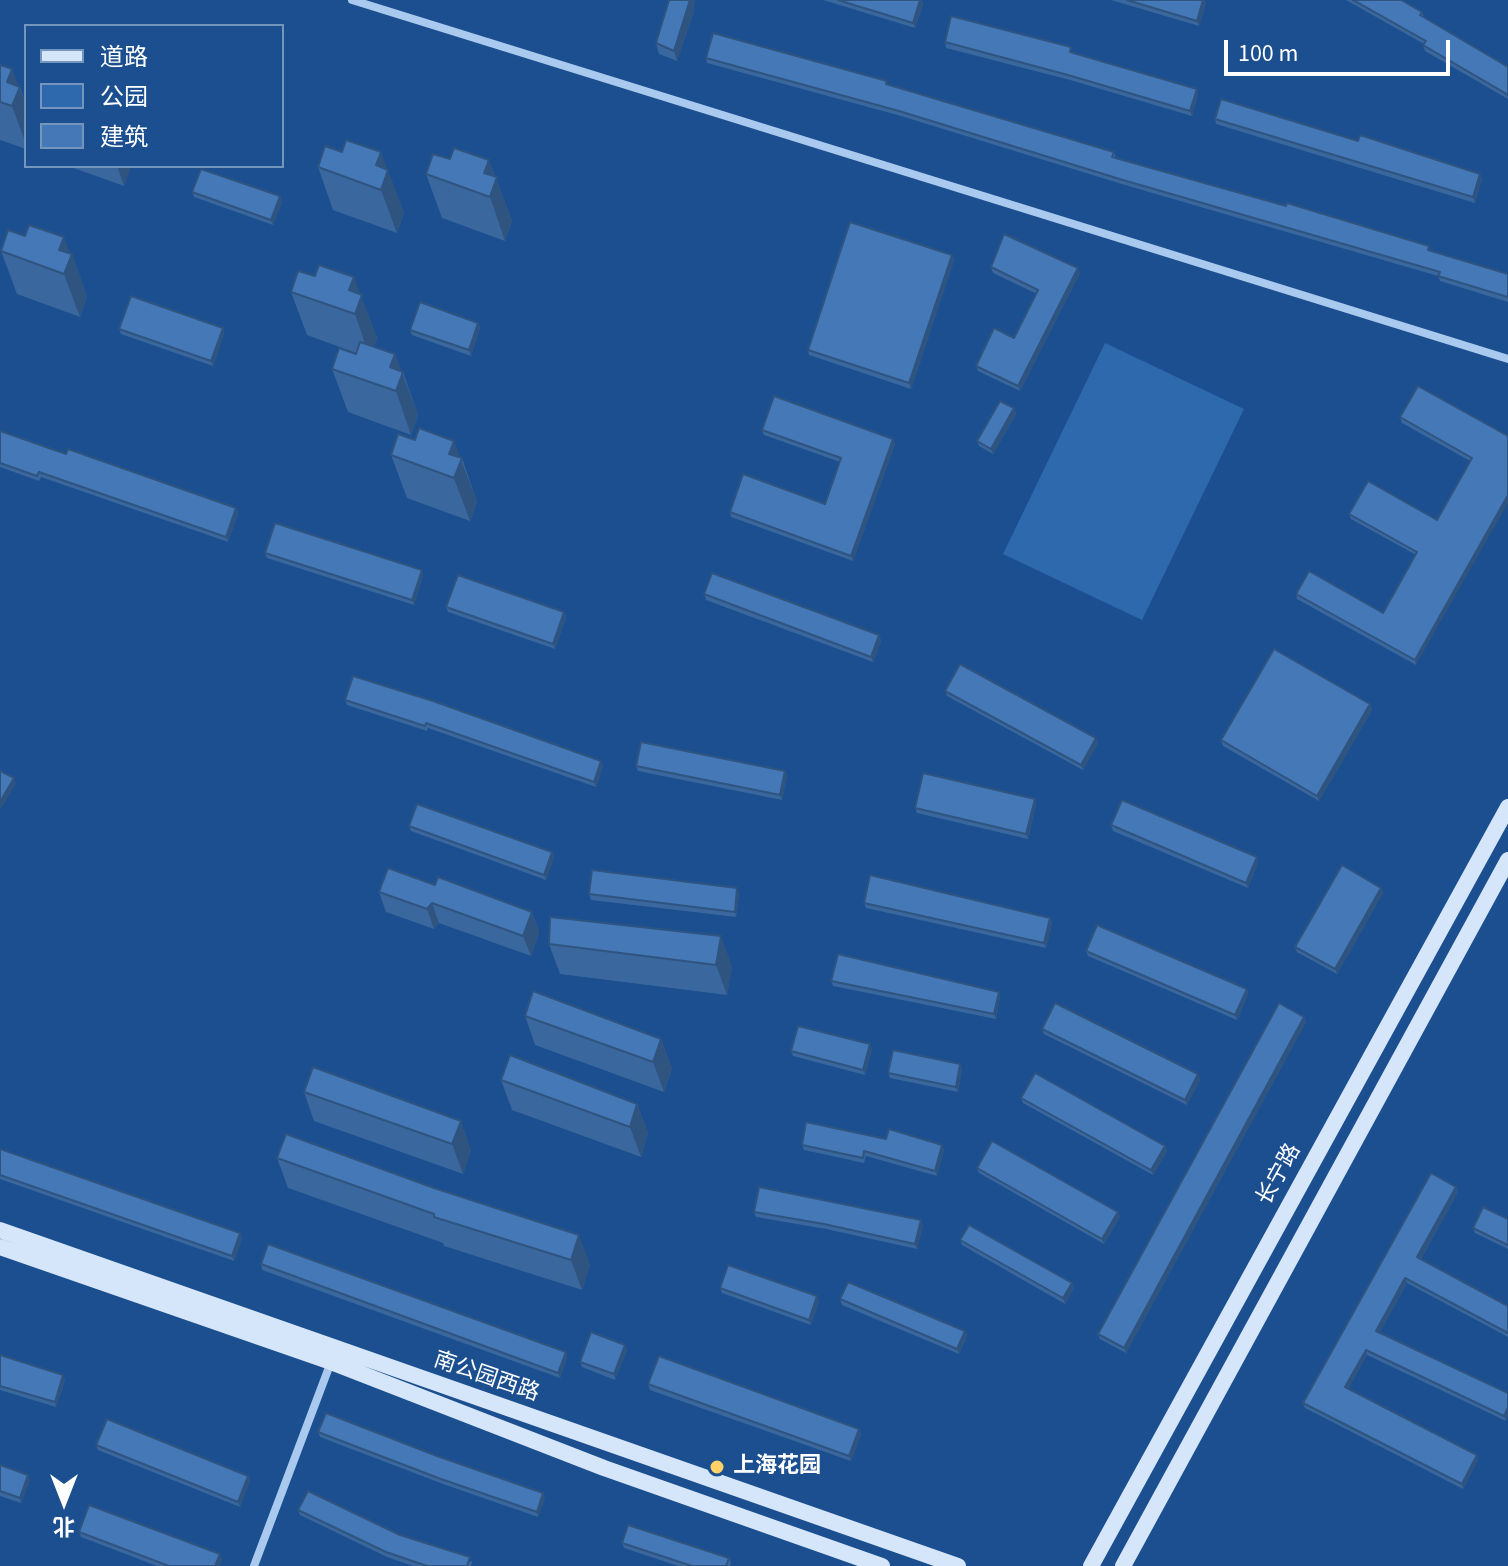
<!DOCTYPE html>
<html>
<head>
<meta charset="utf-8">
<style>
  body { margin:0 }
  #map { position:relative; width:1508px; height:1566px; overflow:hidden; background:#1b4f8f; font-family:"Source Sans 3","Noto Sans SC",sans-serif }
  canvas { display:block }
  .legend { position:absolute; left:24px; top:24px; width:260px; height:144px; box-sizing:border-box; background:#1b4f8f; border:2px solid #7695bc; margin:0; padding:10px 14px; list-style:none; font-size:24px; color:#fff }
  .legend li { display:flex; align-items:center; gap:16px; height:40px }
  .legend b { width:40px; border:2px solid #7695bc }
  .north { position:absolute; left:24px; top:1462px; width:80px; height:80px; -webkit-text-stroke:6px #1b4f8f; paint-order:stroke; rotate:180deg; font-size:22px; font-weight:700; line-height:32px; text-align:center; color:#fff }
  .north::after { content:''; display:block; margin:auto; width:28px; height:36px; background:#fff; clip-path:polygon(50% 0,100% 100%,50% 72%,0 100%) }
  .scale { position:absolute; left:1224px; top:40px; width:226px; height:36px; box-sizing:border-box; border:4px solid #fff; border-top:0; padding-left:10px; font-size:24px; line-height:28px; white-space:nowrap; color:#fff; -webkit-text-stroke:6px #1b4f8f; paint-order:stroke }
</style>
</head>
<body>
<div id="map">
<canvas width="1508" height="1566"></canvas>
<ul class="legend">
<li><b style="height:10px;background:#d6e6fa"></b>道路</li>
<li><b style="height:22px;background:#2e69ad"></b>公园</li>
<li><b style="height:22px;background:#4478b7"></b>建筑</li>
</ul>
<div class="north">北</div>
<div class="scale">100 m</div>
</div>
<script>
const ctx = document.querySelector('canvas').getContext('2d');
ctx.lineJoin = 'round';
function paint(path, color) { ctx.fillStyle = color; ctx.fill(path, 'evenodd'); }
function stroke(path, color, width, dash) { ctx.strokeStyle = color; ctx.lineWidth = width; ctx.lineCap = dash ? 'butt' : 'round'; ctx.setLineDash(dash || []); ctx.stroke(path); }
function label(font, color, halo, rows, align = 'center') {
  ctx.font = font + ' "Source Sans 3","Noto Sans SC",sans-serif'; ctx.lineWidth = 6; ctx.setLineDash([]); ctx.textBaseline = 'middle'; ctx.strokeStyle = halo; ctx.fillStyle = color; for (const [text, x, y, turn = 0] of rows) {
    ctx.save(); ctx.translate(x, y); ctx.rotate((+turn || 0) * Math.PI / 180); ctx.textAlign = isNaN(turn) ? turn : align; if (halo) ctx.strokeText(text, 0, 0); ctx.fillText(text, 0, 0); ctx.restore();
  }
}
const green = new Path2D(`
  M 1105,343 L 1244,409 L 1142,620 L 1003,554 Z`);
const minor = new Path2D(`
  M 352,0 L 1508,359
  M 254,1566 L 331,1362`);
const secondary = new Path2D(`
  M 0,1230 L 958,1566
  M 0,1247 L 331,1362 L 604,1468 L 882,1566
  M 1091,1566 L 1508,807
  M 1123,1566 L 1508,860`);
const wall = new Path2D(`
  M 823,0 L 921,0 L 923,4 L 915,28 Z
  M 1111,0 L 1204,0 L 1206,3 L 1199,26 Z
  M 1346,0 L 1401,0 L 1422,12 L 1424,17 L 1508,67 L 1508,99 L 1425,51 L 1423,45 L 1424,44 Z
  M 694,11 L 677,61 L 659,54 L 656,43 Z
  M 945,42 L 1073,52 L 1197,89 L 1198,94 L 1192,116 L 1070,80 L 946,48 Z
  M 706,58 L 888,84 L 1114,152 L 1116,158 L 1508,274 L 1508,302 L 1440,281 L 1438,276 L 1125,185 L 901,116 L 707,63 Z
  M 0,65 L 20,87 L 26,104 L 26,149 L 0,140 Z
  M 1215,119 L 1482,179 L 1475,203 L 1216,124 Z
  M 450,159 L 489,160 L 512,221 L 505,241 L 442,218 L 426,174 Z
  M 68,166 L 131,166 L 124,186 Z
  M 318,167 L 387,169 L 404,213 L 397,233 L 333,210 Z
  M 192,192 L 282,202 L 273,225 L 194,197 Z
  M 1,251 L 72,254 L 87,297 L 80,317 L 17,294 Z
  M 952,255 L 954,260 L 911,389 L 809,355 L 808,350 Z
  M 991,267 L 1080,273 L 1020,391 L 978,371 L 976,366 L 1014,338 L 1037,294 L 993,273 Z
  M 291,292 L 360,294 L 377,338 L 374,347 L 395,354 L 401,371 L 403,372 L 418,415 L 411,435 L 348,412 L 332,369 L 356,353 L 307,335 Z
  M 478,323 L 480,328 L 471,356 L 412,335 L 410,330 Z
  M 119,329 L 224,333 L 213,366 L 121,334 Z
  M 1014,408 L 1016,414 L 993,454 L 979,446 L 977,441 Z
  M 1400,417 L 1508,436 L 1416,665 L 1297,599 L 1296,594 L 1383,613 L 1416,555 L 1351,519 L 1349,514 L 1437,520 L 1470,461 L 1402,423 Z
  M 762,430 L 893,439 L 895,444 L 853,561 L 731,517 L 730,512 L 825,504 L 840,462 L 764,435 Z
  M 0,431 L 66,454 L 236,508 L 238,513 L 228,542 L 41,477 L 39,481 L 0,467 Z
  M 391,455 L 462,458 L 477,502 L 470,521 L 407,498 Z
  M 265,553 L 423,575 L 414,605 L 267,558 Z
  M 704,594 L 879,635 L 881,641 L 873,662 L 706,600 Z
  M 446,607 L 564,612 L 566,617 L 555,649 L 448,612 Z
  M 945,691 L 1098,743 L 1083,770 L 947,696 Z
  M 345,700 L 601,761 L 603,766 L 596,787 L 428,728 L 427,731 L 347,705 Z
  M 1370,704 L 1372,710 L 1319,801 L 1223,746 L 1221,740 Z
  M 636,766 L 785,771 L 787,776 L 782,800 L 638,771 Z
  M 1036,804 L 1028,839 L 917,813 L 915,808 Z
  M 1111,825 L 1258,862 L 1248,888 L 1113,831 Z
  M 409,826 L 552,852 L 554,857 L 546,880 L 411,831 Z
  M 435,885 L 532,912 L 539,932 L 531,956 L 439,923 L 434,929 L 386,912 L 379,892 Z
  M 1381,888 L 1383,893 L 1337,974 L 1297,952 L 1295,947 Z
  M 739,893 L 736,917 L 591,900 L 589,894 Z
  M 864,903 L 1050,918 L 1052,923 L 1046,948 L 866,908 Z
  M 549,944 L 732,966 L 727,995 L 560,974 Z
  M 1086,951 L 1247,989 L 1248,994 L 1237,1020 L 1088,956 Z
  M 831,981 L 1000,997 L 996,1019 L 833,986 Z
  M 525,1016 L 661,1039 L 672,1069 L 664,1092 L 535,1045 Z
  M 1304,1017 L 1306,1022 L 1126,1353 L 1100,1339 L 1098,1334 Z
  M 1042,1029 L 1198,1074 L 1200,1080 L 1187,1105 L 1044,1034 Z
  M 872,1049 L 865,1075 L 793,1056 L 791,1051 Z
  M 962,1069 L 958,1092 L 890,1078 L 888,1073 Z
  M 501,1080 L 637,1104 L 648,1133 L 641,1157 L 512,1110 Z
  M 304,1092 L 471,1150 L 463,1174 L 314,1121 Z
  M 1021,1098 L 1165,1146 L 1167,1151 L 1153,1175 L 1023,1103 Z
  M 886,1139 L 942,1145 L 944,1150 L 937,1176 L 866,1156 L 864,1163 L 804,1150 L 802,1145 Z
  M 0,1149 L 242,1238 L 234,1261 L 0,1179 Z
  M 277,1158 L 590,1264 L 582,1290 L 444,1246 L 443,1243 L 288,1188 Z
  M 977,1168 L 1118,1212 L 1120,1217 L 1104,1244 L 979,1173 Z
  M 1456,1187 L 1458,1192 L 1421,1259 L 1508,1306 L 1508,1337 L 1407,1283 L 1380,1332 L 1508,1393 L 1506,1421 L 1367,1355 L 1348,1389 L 1478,1460 L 1463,1489 L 1305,1408 L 1303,1403 Z
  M 754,1212 L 923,1225 L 917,1249 L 826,1229 L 756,1217 Z
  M 1508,1219 L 1508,1249 L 1475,1233 L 1473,1228 Z
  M 960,1240 L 1074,1288 L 1065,1304 L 962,1245 Z
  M 261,1264 L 566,1352 L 567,1357 L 560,1378 L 262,1270 Z
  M 720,1288 L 817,1296 L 819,1301 L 811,1325 L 722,1293 Z
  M 840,1299 L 965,1331 L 967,1336 L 959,1354 L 842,1305 Z
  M 627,1350 L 615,1380 L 582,1367 L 580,1362 Z
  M 0,1355 L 65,1380 L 56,1407 L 0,1390 Z
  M 648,1384 L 861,1434 L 851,1461 L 650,1390 Z
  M 318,1432 L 545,1498 L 538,1517 L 443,1484 L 320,1437 Z
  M 96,1445 L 248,1476 L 250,1481 L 240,1507 L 98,1450 Z
  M 0,1465 L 30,1480 L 21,1503 L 0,1496 Z
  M 298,1510 L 400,1535 L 472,1562 L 471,1566 L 413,1566 L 387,1557 L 300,1515 Z
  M 79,1532 L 220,1554 L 222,1560 L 219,1566 L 157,1566 L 81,1537 Z
  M 622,1543 L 729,1558 L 731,1563 L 730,1566 L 678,1566 L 624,1548 Z`);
const shadedWall = new Path2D(`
  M 690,0 L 695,0 L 694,11 L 677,61 L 674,51 Z
  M 920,0 L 923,4 L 915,28 L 913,23 Z
  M 1203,0 L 1204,0 L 1206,3 L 1199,26 L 1197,21 Z
  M 12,69 L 26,104 L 26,144 L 12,106 L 7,82 Z
  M 1197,89 L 1198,94 L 1192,116 L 1190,111 Z
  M 381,152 L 404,213 L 397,233 L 381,190 L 376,165 Z
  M 489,160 L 512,221 L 505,241 L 490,197 L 484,173 Z
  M 117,166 L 131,166 L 124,186 Z
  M 1480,174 L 1482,179 L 1475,203 L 1473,197 Z
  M 280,196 L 282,202 L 273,225 L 271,220 Z
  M 64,237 L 71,256 L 72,254 L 87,297 L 80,317 L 64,274 L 59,250 Z
  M 952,255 L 954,260 L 911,389 L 909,383 Z
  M 1078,268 L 1080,273 L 1020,391 L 1018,386 Z
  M 354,277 L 377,338 L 370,358 L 355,314 L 349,290 Z
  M 478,323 L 480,328 L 471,356 L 469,350 Z
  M 223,328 L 224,333 L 213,366 L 211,361 Z
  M 395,354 L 418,415 L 411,435 L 396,391 L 390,367 Z
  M 1014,408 L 1016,414 L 993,454 L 991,449 Z
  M 893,439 L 895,444 L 853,561 L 851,556 Z
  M 454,441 L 477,502 L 470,521 L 454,478 L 449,454 Z
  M 1508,495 L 1508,503 L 1416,665 L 1415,660 Z
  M 236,508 L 238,513 L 228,542 L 226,537 Z
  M 422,570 L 423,575 L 414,605 L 412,600 Z
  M 564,612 L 566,617 L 555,649 L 553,644 Z
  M 879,635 L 881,641 L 873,662 L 871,657 Z
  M 1370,704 L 1372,710 L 1319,801 L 1317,796 Z
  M 1096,738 L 1098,743 L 1083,770 L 1081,765 Z
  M 601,761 L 603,766 L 596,787 L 594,782 Z
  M 785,771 L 787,776 L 782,800 L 780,795 Z
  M 14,778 L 16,784 L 0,810 L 0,802 Z
  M 1035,799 L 1036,804 L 1028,839 L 1026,834 Z
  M 552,852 L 554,857 L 546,880 L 544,875 Z
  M 1257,857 L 1258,862 L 1248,888 L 1246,883 Z
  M 737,888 L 739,893 L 736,917 L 735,912 Z
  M 1381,888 L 1383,893 L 1337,974 L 1335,969 Z
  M 432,903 L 439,923 L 434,929 L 427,909 Z
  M 532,912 L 539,932 L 531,956 L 523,936 Z
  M 1050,918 L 1052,923 L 1046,948 L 1044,943 Z
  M 721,936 L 732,966 L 727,995 L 716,965 Z
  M 1247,989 L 1248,994 L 1237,1020 L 1235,1015 Z
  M 999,992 L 1000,997 L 996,1019 L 994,1014 Z
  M 1304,1017 L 1306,1022 L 1126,1353 L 1124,1348 Z
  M 661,1039 L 672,1069 L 664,1092 L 653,1062 Z
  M 870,1044 L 872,1049 L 865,1075 L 863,1070 Z
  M 960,1064 L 962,1069 L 958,1092 L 956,1087 Z
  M 1198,1074 L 1200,1080 L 1187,1105 L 1185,1100 Z
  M 637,1104 L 648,1133 L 641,1157 L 630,1127 Z
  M 461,1121 L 471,1150 L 463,1174 L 452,1144 Z
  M 942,1145 L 944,1150 L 937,1176 L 935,1171 Z
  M 1165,1146 L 1167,1151 L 1153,1175 L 1151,1170 Z
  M 1456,1187 L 1458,1192 L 1419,1262 L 1417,1257 Z
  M 1118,1212 L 1120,1217 L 1104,1244 L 1102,1239 Z
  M 921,1220 L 923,1225 L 917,1249 L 915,1244 Z
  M 240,1233 L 242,1238 L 234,1261 L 232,1256 Z
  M 579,1235 L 590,1264 L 582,1290 L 571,1260 Z
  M 1405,1278 L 1407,1283 L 1378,1336 L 1376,1331 Z
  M 1072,1283 L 1074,1288 L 1065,1304 L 1063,1298 Z
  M 817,1296 L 819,1301 L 811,1325 L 809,1320 Z
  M 965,1331 L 967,1336 L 959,1354 L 957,1349 Z
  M 625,1345 L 627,1350 L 615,1380 L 614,1374 Z
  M 1366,1350 L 1367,1355 L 1347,1392 L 1345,1387 Z
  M 566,1352 L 567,1357 L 560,1378 L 558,1373 Z
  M 63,1375 L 65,1380 L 56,1407 L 55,1402 Z
  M 1508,1407 L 1508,1416 L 1506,1421 L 1504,1416 Z
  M 859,1429 L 861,1434 L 851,1461 L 849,1456 Z
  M 1477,1455 L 1478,1460 L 1463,1489 L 1462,1484 Z
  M 28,1475 L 30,1480 L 21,1503 L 20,1498 Z
  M 248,1476 L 250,1481 L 240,1507 L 238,1502 Z
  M 543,1493 L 545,1498 L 538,1517 L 537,1512 Z
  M 220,1554 L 222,1560 L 219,1566 L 215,1566 Z`);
const building = new Path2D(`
  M 669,0 L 690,0 L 674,51 L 656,43 Z
  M 838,0 L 920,0 L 913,23 Z
  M 1127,0 L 1203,0 L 1197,21 Z
  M 1353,0 L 1401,0 L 1422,12 L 1420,15 L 1508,67 L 1508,95 L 1423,45 L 1426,41 Z
  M 951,16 L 1071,47 L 1070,52 L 1197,89 L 1190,111 L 1068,75 L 945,42 Z
  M 713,33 L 887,81 L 886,84 L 1114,152 L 1112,157 L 1286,206 L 1287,203 L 1429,246 L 1428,250 L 1508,274 L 1508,297 L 1438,276 L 1440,272 L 1123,180 L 899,111 L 706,58 Z
  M 0,65 L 12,69 L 7,82 L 20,87 L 12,106 L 0,102 Z
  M 1221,99 L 1358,141 L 1360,135 L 1480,174 L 1473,197 L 1215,119 Z
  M 346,140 L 381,152 L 376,165 L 388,170 L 381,190 L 318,167 L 325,146 L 342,152 Z
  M 454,148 L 489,160 L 484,173 L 497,177 L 490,197 L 426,174 L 433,154 L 450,159 Z
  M 201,169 L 280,196 L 271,220 L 192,192 Z
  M 850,222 L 952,255 L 909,383 L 808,350 Z
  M 29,225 L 64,237 L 59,250 L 72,254 L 64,274 L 1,251 L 8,230 L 25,236 Z
  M 1004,234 L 1078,268 L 1018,386 L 976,366 L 994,328 L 1014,338 L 1038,290 L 991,267 Z
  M 319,265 L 354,277 L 349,290 L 362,295 L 355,314 L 291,292 L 298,271 L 315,276 Z
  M 131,296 L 223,328 L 211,361 L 119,329 Z
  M 420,302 L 478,323 L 469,350 L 410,330 Z
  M 360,342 L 395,354 L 390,367 L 403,372 L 396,391 L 332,369 L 339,348 L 356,354 Z
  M 1418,386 L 1508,436 L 1508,495 L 1415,660 L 1296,594 L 1309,571 L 1383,613 L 1417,552 L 1349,514 L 1368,481 L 1437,520 L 1472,458 L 1400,417 Z
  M 774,396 L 893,439 L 851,556 L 730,512 L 743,474 L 825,504 L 841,458 L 762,430 Z
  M 1000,401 L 1014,408 L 991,449 L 977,441 Z
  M 419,428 L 454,441 L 449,454 L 462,458 L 454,478 L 391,455 L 398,434 L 415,440 Z
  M 0,431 L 66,454 L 68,449 L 236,508 L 226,537 L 39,472 L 37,476 L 0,463 Z
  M 275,523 L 422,570 L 412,600 L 265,553 Z
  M 712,573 L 879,635 L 871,657 L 704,594 Z
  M 458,575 L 564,612 L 553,644 L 446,607 Z
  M 1274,649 L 1370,704 L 1317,796 L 1221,740 Z
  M 960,664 L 1096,738 L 1081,765 L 945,691 Z
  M 353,676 L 433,701 L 601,761 L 594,782 L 426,723 L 425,726 L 345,700 Z
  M 641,742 L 785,771 L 780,795 L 636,766 Z
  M 0,771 L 14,778 L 0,802 Z
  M 923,773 L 1035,799 L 1026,834 L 915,808 Z
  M 1122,800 L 1257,857 L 1246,883 L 1111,825 Z
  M 417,804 L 552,852 L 544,875 L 409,826 Z
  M 1342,865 L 1381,888 L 1335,969 L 1295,947 Z
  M 388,868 L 435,885 L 438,877 L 532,912 L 523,936 L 432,903 L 427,909 L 379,892 Z
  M 592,870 L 737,888 L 735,912 L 589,894 Z
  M 870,875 L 1050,918 L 1044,943 L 864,903 Z
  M 550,917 L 721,936 L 716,965 L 549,944 Z
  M 1097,925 L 1247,989 L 1235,1015 L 1086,951 Z
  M 838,954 L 999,992 L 994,1014 L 831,981 Z
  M 533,991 L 661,1039 L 653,1062 L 525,1016 Z
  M 1055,1003 L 1198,1074 L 1185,1100 L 1042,1029 Z
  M 1279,1003 L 1304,1017 L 1124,1348 L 1098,1334 Z
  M 798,1026 L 870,1044 L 863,1070 L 791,1051 Z
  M 893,1050 L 960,1064 L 956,1087 L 888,1073 Z
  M 510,1055 L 637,1104 L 630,1127 L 501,1080 Z
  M 313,1067 L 461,1121 L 452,1144 L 304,1092 Z
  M 1035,1073 L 1165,1146 L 1151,1170 L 1021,1098 Z
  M 806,1122 L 886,1139 L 889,1129 L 942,1145 L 935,1171 L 864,1151 L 863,1158 L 802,1145 Z
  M 286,1134 L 434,1188 L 579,1235 L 571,1260 L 434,1217 L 434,1214 L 277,1158 Z
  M 992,1141 L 1118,1212 L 1102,1239 L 977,1168 Z
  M 0,1149 L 240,1233 L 232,1256 L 0,1175 Z
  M 1431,1173 L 1456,1187 L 1417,1257 L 1508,1306 L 1508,1333 L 1405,1278 L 1376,1331 L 1508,1393 L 1508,1407 L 1504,1416 L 1366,1350 L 1345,1387 L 1477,1455 L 1462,1484 L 1303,1403 Z
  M 759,1187 L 921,1220 L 915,1244 L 824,1224 L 754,1212 Z
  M 1483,1207 L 1508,1219 L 1508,1245 L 1473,1228 Z
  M 969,1225 L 1072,1283 L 1063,1298 L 960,1240 Z
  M 268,1244 L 566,1352 L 558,1373 L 261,1264 Z
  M 728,1265 L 817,1296 L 809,1320 L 720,1288 Z
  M 848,1282 L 965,1331 L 957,1349 L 840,1299 Z
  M 591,1332 L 625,1345 L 614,1374 L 580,1362 Z
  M 0,1355 L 63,1375 L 55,1402 L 0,1386 Z
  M 659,1356 L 859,1429 L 849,1456 L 648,1384 Z
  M 326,1413 L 437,1456 L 543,1493 L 537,1512 L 441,1479 L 318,1432 Z
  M 107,1419 L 248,1476 L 238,1502 L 96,1445 Z
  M 0,1465 L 28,1475 L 20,1498 L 0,1491 Z
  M 308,1491 L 400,1535 L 470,1557 L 467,1566 L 427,1566 L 386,1552 L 298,1510 Z
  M 89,1505 L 220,1554 L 215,1566 L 169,1566 L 79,1532 Z
  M 628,1525 L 729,1558 L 726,1566 L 692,1566 L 622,1543 Z`);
const markers = [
  [717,1467,8,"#ffd166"]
];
const streetNames = [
  ["长宁路",1280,1175,-61],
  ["南公园西路",486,1378,19]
];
const poiNames = [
  ["上海花园",733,1467]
];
paint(green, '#2e69ad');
stroke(minor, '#a9c9ee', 8);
stroke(secondary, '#d6e6fa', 16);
paint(wall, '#3a679d');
paint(shadedWall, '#305480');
paint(building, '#4478b7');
stroke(building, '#305480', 2);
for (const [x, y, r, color] of markers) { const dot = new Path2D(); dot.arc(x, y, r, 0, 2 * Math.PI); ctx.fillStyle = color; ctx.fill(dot); stroke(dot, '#1b4f8f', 3); }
label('22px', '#fff', '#1b4f8f', streetNames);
label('bold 22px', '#fff', '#1b4f8f', poiNames, 'left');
</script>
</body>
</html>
